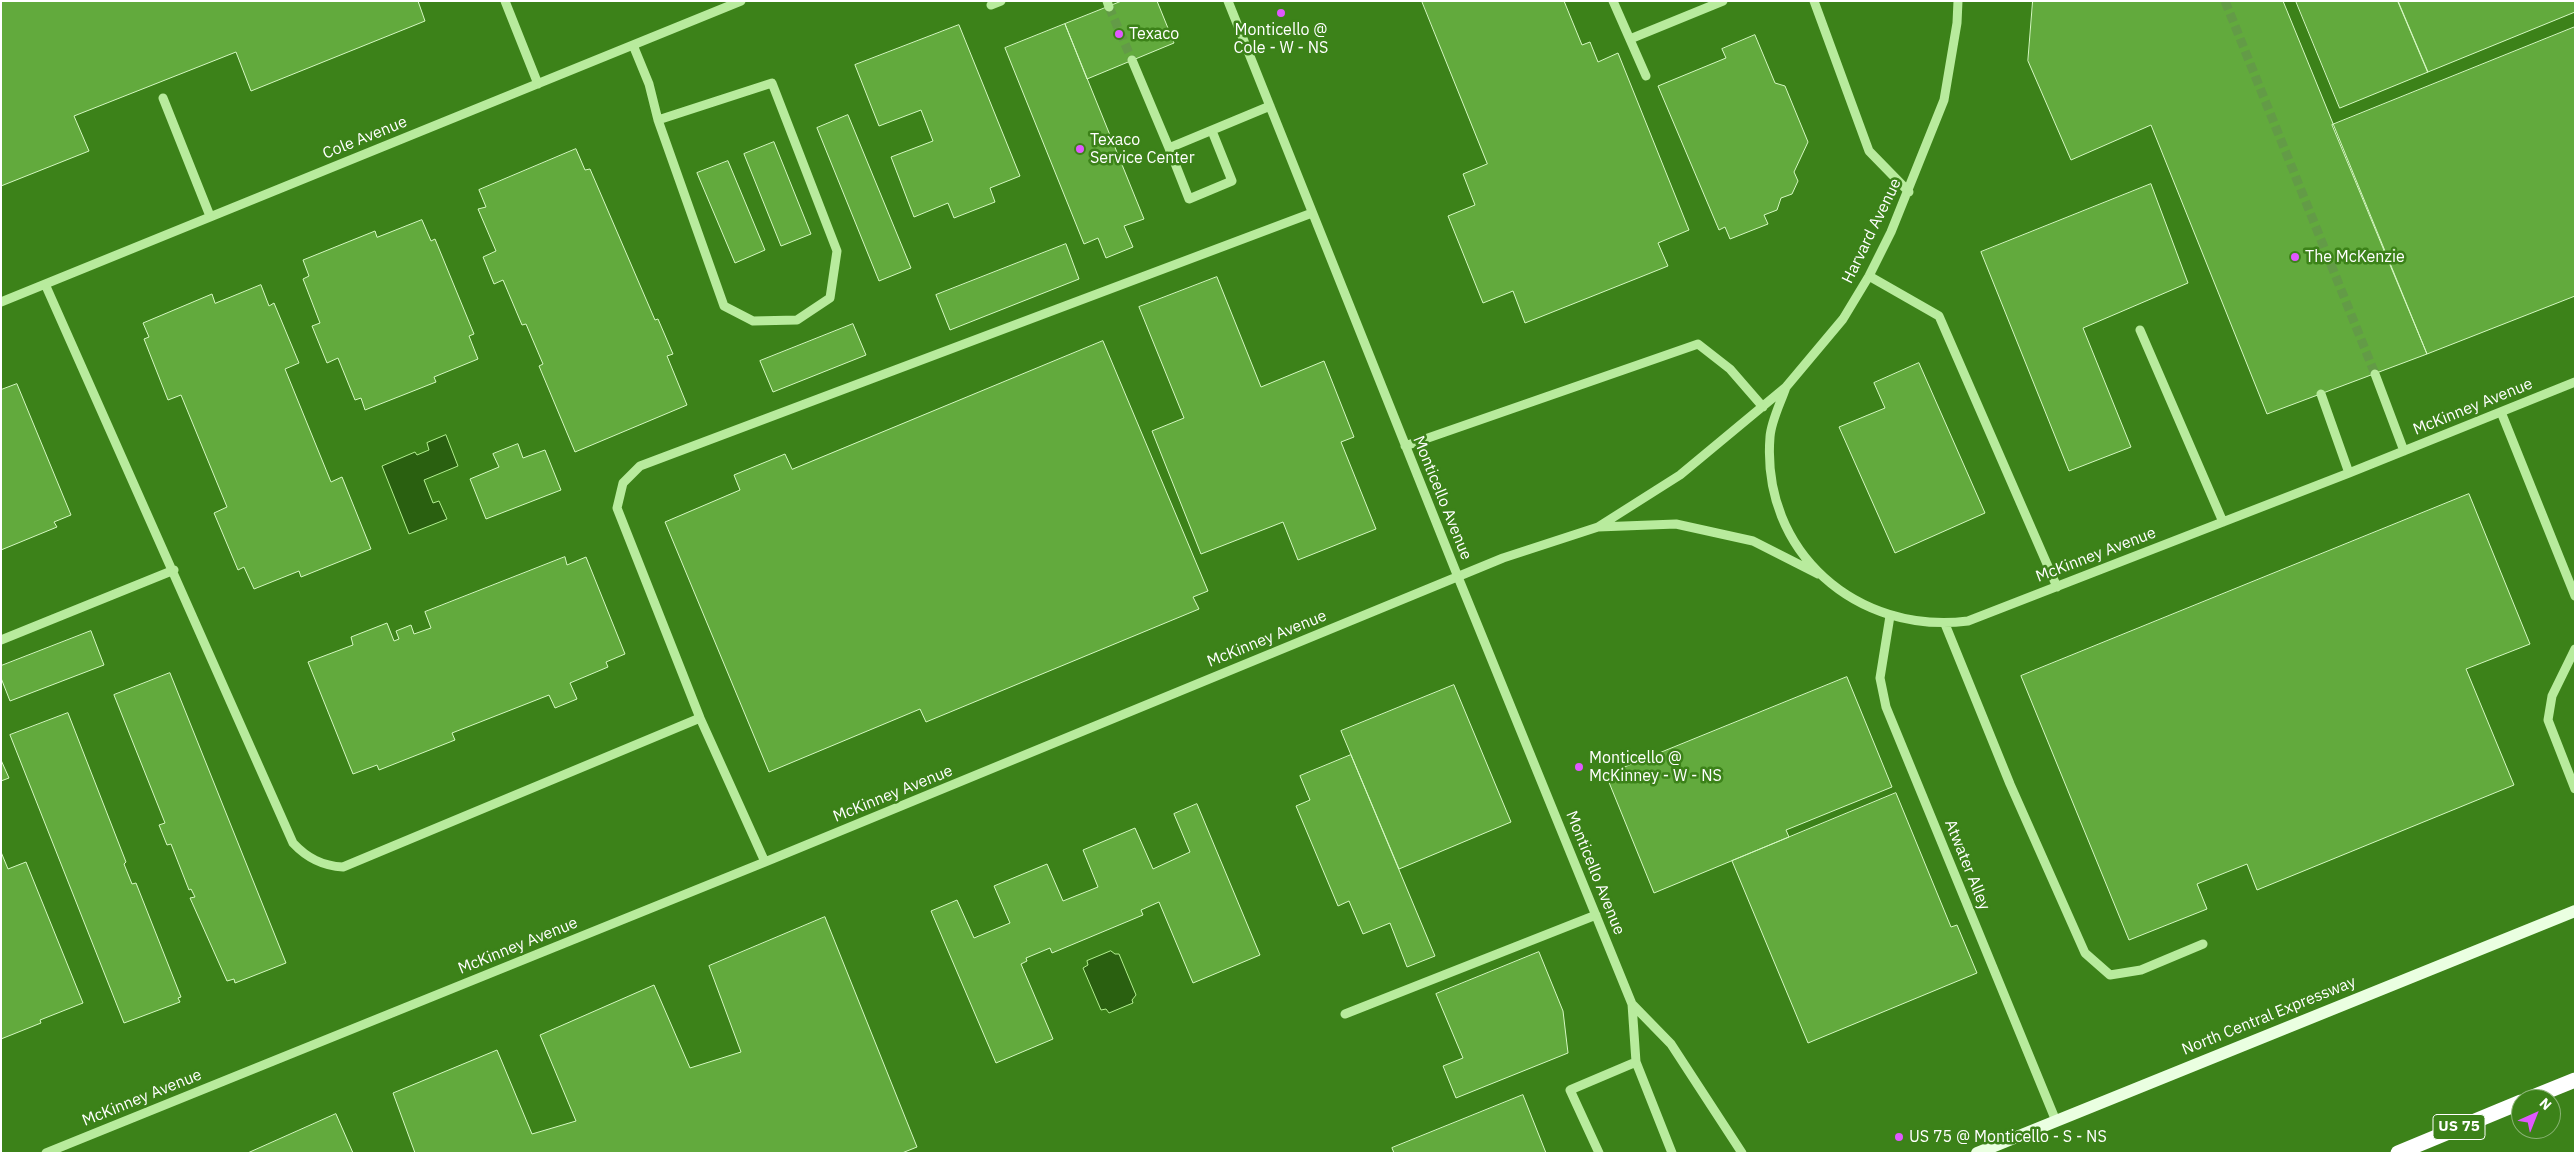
<!DOCTYPE html>
<html>
<head>
<meta charset="utf-8">
<style>
  body { margin:0 }
  #map { position:relative; width:2576px; height:1154px; overflow:hidden; background:#3c8219; font-family:"IBM Plex Sans",sans-serif }
  canvas { display:block }
  .frame { position:absolute; inset:0; border:2px solid #fff; pointer-events:none }
  .north { position:absolute; left:2511px; top:1089px; width:50px; height:50px; box-sizing:border-box; background:#3c8219; border:1px solid #8ab475; border-radius:50%; rotate:44deg; font-size:14px; font-weight:700; line-height:20px; text-align:center; color:#fff }
  .north::after { content:''; display:block; margin:auto; width:18px; height:22px; background:#e058ff; clip-path:polygon(50% 0,100% 100%,50% 72%,0 100%) }
</style>
</head>
<body>
<div id="map">
<canvas width="2576" height="1154"></canvas>
<div class="frame"></div>
<div class="north">N</div>
</div>
<script>
const ctx = document.querySelector('canvas').getContext('2d');
ctx.lineJoin = 'round';
function paint(path, color) { ctx.fillStyle = color; ctx.fill(path, 'evenodd'); }
function stroke(path, color, width, dash) { ctx.strokeStyle = color; ctx.lineWidth = width; ctx.lineCap = dash ? 'butt' : 'round'; ctx.setLineDash(dash || []); ctx.stroke(path); }
function label(font, color, halo, rows, align = 'center') {
  ctx.font = font + ' "IBM Plex Sans",sans-serif'; ctx.lineWidth = 5; ctx.setLineDash([]); ctx.textBaseline = 'middle'; ctx.strokeStyle = halo; ctx.fillStyle = color; for (const [text, x, y, turn = 0] of rows) {
    ctx.save(); ctx.translate(x, y); ctx.rotate((+turn || 0) * Math.PI / 180); ctx.textAlign = isNaN(turn) ? turn : align; if (halo) ctx.strokeText(text, 0, 0); ctx.fillText(text, 0, 0); ctx.restore();
  }
}
const water = new Path2D(`
  M 446,435 L 458,466 L 424,480 L 433,503 L 439,501 L 447,519 L 409,534 L 382,466 L 415,452 L 417,455 L 429,450 L 427,443 Z
  M 1111,951 L 1115,954 L 1119,954 L 1136,995 L 1132,1000 L 1133,1003 L 1109,1013 L 1106,1009 L 1101,1010 L 1083,968 L 1088,965 L 1087,961 Z`);
const building = new Path2D(`
  M 1,1 L 418,1 L 425,21 L 251,91 L 236,52 L 74,116 L 89,151 L 1,186 Z
  M 1122,1 L 1157,1 L 1174,43 L 1087,79 L 1065,24 Z
  M 1422,1 L 1564,1 L 1582,45 L 1590,42 L 1598,62 L 1618,53 L 1689,230 L 1658,243 L 1668,266 L 1525,323 L 1513,291 L 1483,303 L 1448,216 L 1475,205 L 1463,174 L 1487,164 Z
  M 2033,1 L 2283,1 L 2427,354 L 2267,414 L 2151,125 L 2071,160 L 2028,61 Z
  M 2296,1 L 2398,1 L 2428,72 L 2340,108 Z
  M 2398,1 L 2575,1 L 2575,12 L 2428,72 Z
  M 1065,24 L 1144,219 L 1124,226 L 1133,247 L 1106,258 L 1098,238 L 1084,244 L 1005,48 Z
  M 959,25 L 1020,176 L 990,188 L 995,202 L 954,218 L 948,203 L 914,217 L 891,157 L 933,141 L 921,110 L 879,126 L 855,65 Z
  M 2575,27 L 2575,296 L 2427,354 L 2332,125 Z
  M 1755,35 L 1775,83 L 1785,86 L 1808,142 L 1794,172 L 1798,181 L 1792,194 L 1781,198 L 1777,210 L 1764,215 L 1768,224 L 1730,239 L 1725,227 L 1719,230 L 1658,86 L 1726,58 L 1722,49 Z
  M 848,115 L 911,268 L 879,281 L 817,128 Z
  M 774,142 L 811,234 L 781,246 L 744,154 Z
  M 576,149 L 585,170 L 590,169 L 655,320 L 658,319 L 673,354 L 667,356 L 687,405 L 575,452 L 539,366 L 543,364 L 526,324 L 522,325 L 503,280 L 494,284 L 483,257 L 496,251 L 478,209 L 486,207 L 479,190 Z
  M 728,161 L 765,250 L 735,263 L 697,173 Z
  M 2151,184 L 2188,283 L 2083,328 L 2131,447 L 2069,471 L 1981,252 Z
  M 422,220 L 431,241 L 435,239 L 474,334 L 469,336 L 478,359 L 434,377 L 436,382 L 365,410 L 361,398 L 355,400 L 338,358 L 327,363 L 312,326 L 320,323 L 303,279 L 309,276 L 303,260 L 375,231 L 377,237 Z
  M 1066,244 L 1079,279 L 950,330 L 936,295 Z
  M 1217,277 L 1261,387 L 1324,361 L 1354,437 L 1341,442 L 1376,529 L 1298,560 L 1283,522 L 1201,554 L 1152,431 L 1184,418 L 1139,307 Z
  M 261,285 L 269,306 L 274,303 L 299,363 L 285,369 L 331,482 L 342,477 L 371,549 L 301,577 L 299,571 L 254,589 L 244,567 L 238,570 L 214,513 L 227,507 L 181,395 L 168,400 L 144,339 L 149,337 L 143,323 L 212,294 L 215,303 Z
  M 853,324 L 866,355 L 773,392 L 760,361 Z
  M 1103,341 L 1208,591 L 1193,597 L 1199,609 L 926,722 L 920,709 L 769,772 L 665,522 L 740,490 L 734,475 L 785,454 L 792,469 Z
  M 1919,363 L 1985,513 L 1895,553 L 1839,427 L 1885,408 L 1874,383 Z
  M 17,384 L 71,515 L 54,522 L 57,527 L 1,550 L 1,390 Z
  M 518,444 L 523,458 L 545,450 L 561,490 L 486,519 L 470,479 L 499,467 L 493,454 Z
  M 2469,494 L 2530,644 L 2466,669 L 2514,785 L 2257,890 L 2247,864 L 2197,884 L 2207,909 L 2129,940 L 2021,676 Z
  M 565,557 L 567,565 L 586,557 L 625,654 L 606,662 L 608,667 L 570,683 L 577,699 L 555,708 L 549,695 L 452,733 L 455,740 L 379,770 L 377,765 L 353,774 L 308,662 L 353,645 L 351,637 L 387,623 L 394,641 L 399,639 L 396,631 L 411,625 L 414,634 L 431,628 L 425,612 Z
  M 91,631 L 104,665 L 10,701 L 1,678 L 1,666 Z
  M 170,673 L 286,963 L 235,983 L 234,979 L 227,981 L 190,898 L 195,897 L 191,889 L 189,890 L 171,844 L 167,845 L 159,825 L 165,823 L 114,695 Z
  M 1847,677 L 1892,787 L 1786,830 L 1789,837 L 1654,893 L 1606,775 Z
  M 1454,685 L 1511,822 L 1399,869 L 1341,731 Z
  M 68,713 L 126,862 L 124,864 L 132,884 L 136,883 L 181,997 L 178,998 L 180,1002 L 124,1023 L 10,735 Z
  M 1351,755 L 1435,956 L 1407,967 L 1390,923 L 1363,934 L 1349,901 L 1338,906 L 1296,806 L 1310,800 L 1300,776 Z
  M 1,760 L 9,778 L 1,781 Z
  M 1896,793 L 1951,927 L 1957,925 L 1977,973 L 1808,1043 L 1732,861 Z
  M 1197,804 L 1260,955 L 1193,983 L 1159,902 L 1141,910 L 1143,915 L 1052,953 L 1050,948 L 1026,958 L 1027,961 L 1021,964 L 1053,1039 L 996,1063 L 931,911 L 957,900 L 974,938 L 1010,923 L 994,886 L 1047,864 L 1063,901 L 1098,887 L 1083,850 L 1135,828 L 1153,869 L 1190,852 L 1174,814 Z
  M 1,852 L 8,869 L 26,862 L 83,1003 L 40,1020 L 41,1023 L 1,1039 Z
  M 825,917 L 917,1147 L 902,1153 L 415,1153 L 393,1093 L 497,1050 L 532,1134 L 576,1121 L 540,1035 L 654,985 L 690,1068 L 741,1052 L 709,966 Z
  M 1539,952 L 1563,1011 L 1568,1053 L 1456,1098 L 1443,1066 L 1463,1058 L 1436,994 Z
  M 1523,1095 L 1546,1153 L 1394,1153 L 1392,1148 Z
  M 336,1114 L 353,1153 L 248,1153 Z`);
const minorTunnel = new Path2D(`
  M 2225,1 L 2375,374
  M 1109,7 L 1132,60`);
const minor = new Path2D(`
  M 505,1 L 538,84
  M 1107,1 L 1109,7
  M 1228,1 L 1458,577 L 1632,1004 L 1636,1062 L 1672,1153
  M 1613,1 L 1646,76
  M 1814,1 L 1869,151 L 1909,192
  M 991,5 L 1001,1
  M 1630,39 L 1723,1
  M 633,45 L 649,84 L 658,120 L 724,306 L 753,321 L 797,320 L 830,298 L 837,251 L 772,83 L 658,120
  M 1132,60 L 1169,148 L 1270,106
  M 163,98 L 210,216
  M 1169,148 L 1189,199 L 1232,181 L 1212,131
  M 1869,276 L 1939,316 L 2057,587
  M 45,284 L 293,843 C 307,858 322,866 343,867 L 700,718
  M 1,302 L 741,1
  M 2140,330 L 2223,522
  M 2375,374 L 2404,451
  M 1786,387 C 1781,402 1771,421 1770,437 C 1761,552 1857,635 1968,621 L 2349,473 L 2575,382
  M 2321,394 L 2349,473
  M 2501,412 L 2575,596
  M 1405,446 L 1698,344 L 1730,369 L 1763,407
  M 1598,527 L 1676,524 L 1753,541 L 1818,574
  M 1890,616 L 1880,678 L 1886,707 L 2056,1121
  M 1945,624 L 2010,784 L 2085,953 L 2110,975 L 2141,970 L 2203,944
  M 1,640 L 174,570
  M 2575,649 L 2552,696 L 2548,720 L 2575,789
  M 765,862 L 700,718 L 617,508 L 623,483 L 640,466 L 1312,213
  M 1632,1004 L 1671,1044 L 1742,1153
  M 1345,1014 L 1596,915
  M 46,1153 L 765,862 L 1503,558 L 1598,527 L 1680,475 L 1786,387 L 1843,319 L 1869,276 L 1891,232 L 1944,100 L 1957,23 L 1958,1
  M 1599,1153 L 1570,1090 L 1636,1062`);
const major = new Path2D(`
  M 1977,1153 L 2575,911`);
const highway = new Path2D(`
  M 2528,1099 L 2575,1080
  M 2398,1153 L 2521,1102`);
const markers = [
  [1281,13,5,"#e058ff"],
  [1119,34,5,"#e058ff"],
  [1080,149,5,"#e058ff"],
  [2295,257,5,"#e058ff"],
  [1579,767,5,"#e058ff"],
  [1899,1137,5,"#e058ff"]
];
const shields = [
  [2459,1127,52]
];
const shieldNames = [
  ["US 75",2459,1127]
];
const poiNames = [
  ["Monticello @",1281,30,"center"],
  ["Cole - W - NS",1281,48,"center"],
  ["Texaco",1129,34],
  ["Texaco",1090,140],
  ["Service Center",1090,158],
  ["The McKenzie",2305,257],
  ["Monticello @",1589,758],
  ["McKinney - W - NS",1589,776],
  ["US 75 @ Monticello - S - NS",1909,1137]
];
const streetNames = [
  ["Cole Avenue",365,138,-22],
  ["Harvard Avenue",1872,231,-64],
  ["McKinney Avenue",2473,407,-22],
  ["Monticello Avenue",1442,498,68],
  ["McKinney Avenue",2096,555,-21],
  ["McKinney Avenue",1267,639,-22],
  ["McKinney Avenue",893,794,-22],
  ["Atwater Alley",1967,865,68],
  ["Monticello Avenue",1595,873,68],
  ["McKinney Avenue",518,946,-22],
  ["North Central Expressway",2269,1016,-22],
  ["McKinney Avenue",142,1098,-22]
];
paint(water, '#2a6010');
stroke(water, '#b2ee90', 1);
paint(building, '#62aa3d');
stroke(building, '#d5f8c2', 1);
stroke(minorTunnel, '#639b47', 9, [9, 4.5]);
stroke(minor, '#b8eb9d', 9);
stroke(major, '#eaffe1', 12);
stroke(highway, '#fff', 15);
for (const [x, y, r, color] of markers) { const dot = new Path2D(); dot.arc(x, y, r, 0, 2 * Math.PI); ctx.fillStyle = color; ctx.fill(dot); stroke(dot, '#3c8219', 2); }
for (const [x, y, w] of shields) { const box = new Path2D(); box.roundRect(x - w / 2, y - 12.5, w, 25, 4); ctx.fillStyle = '#3c8219'; ctx.fill(box); stroke(box, '#fff', 1); }
label('bold 15px', '#fff', null, shieldNames);
label('16px', '#fff', '#3c8219', poiNames, 'left');
label('16px', '#fff', '#3c8219', streetNames);
</script>
</body>
</html>
